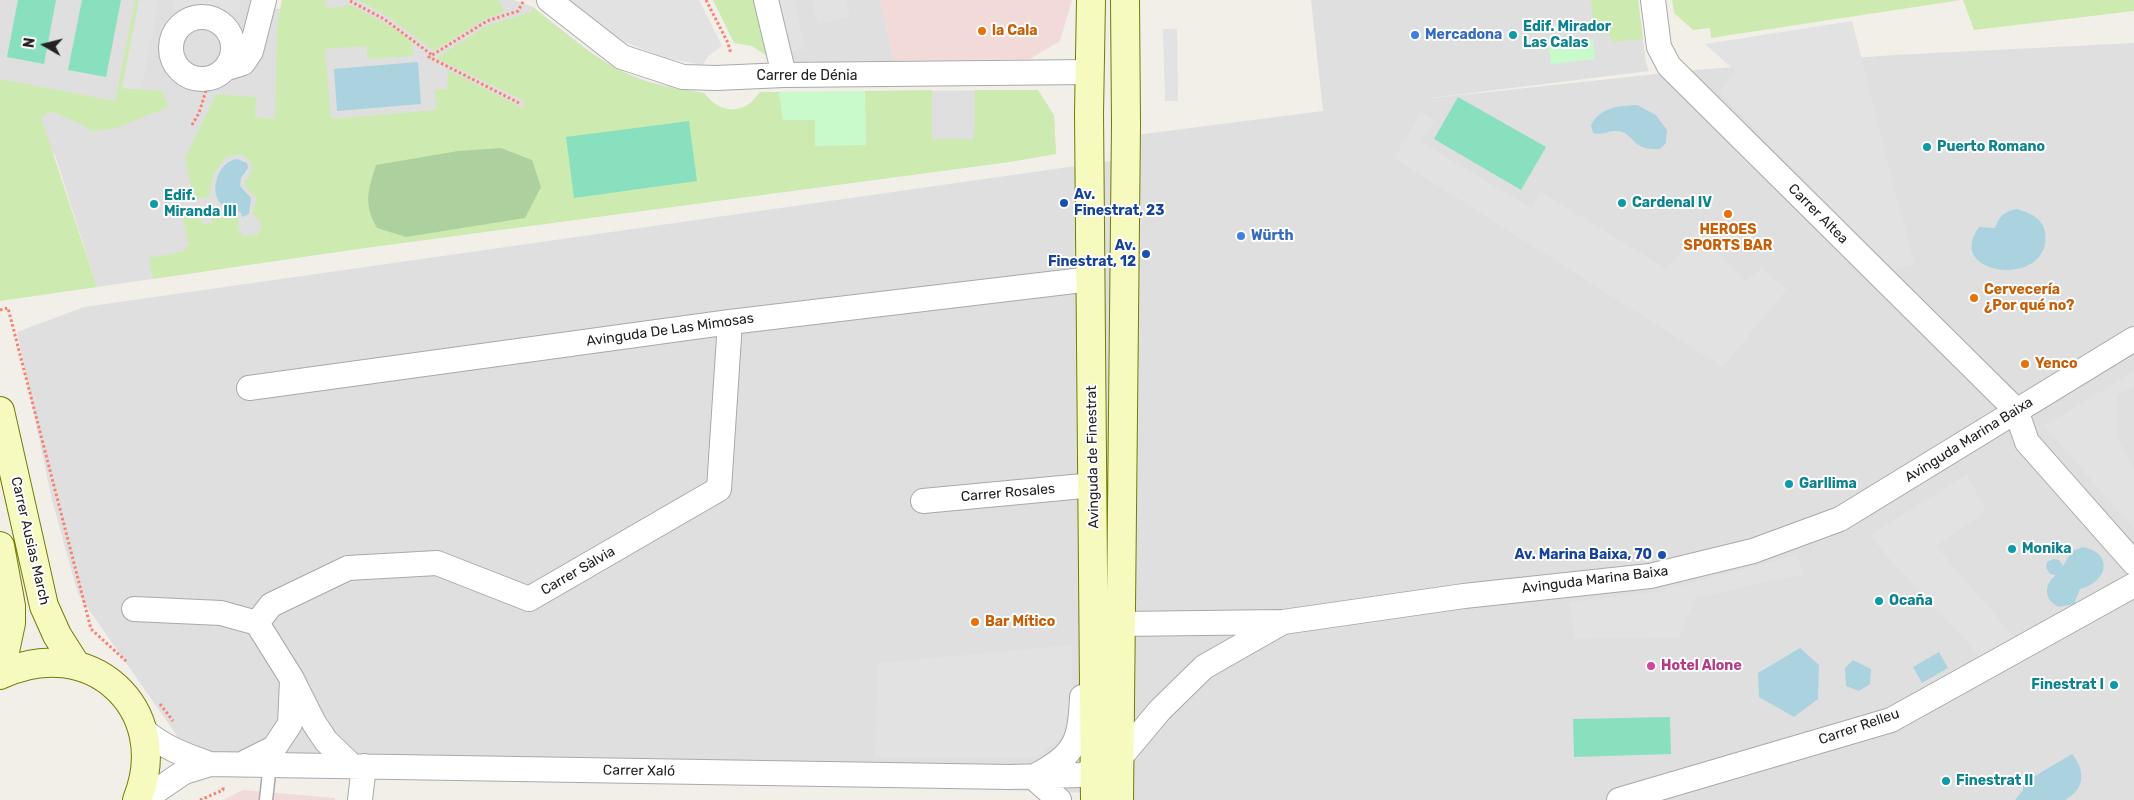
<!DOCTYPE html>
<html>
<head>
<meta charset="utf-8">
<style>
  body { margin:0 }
  #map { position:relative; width:2134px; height:800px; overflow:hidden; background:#f2efe9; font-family:Rubik,sans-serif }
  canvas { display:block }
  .north { position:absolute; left:20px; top:20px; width:50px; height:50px; -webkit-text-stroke:4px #fff; paint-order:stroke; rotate:278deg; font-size:14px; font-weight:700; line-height:20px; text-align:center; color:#222 }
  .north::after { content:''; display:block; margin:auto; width:18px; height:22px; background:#222; clip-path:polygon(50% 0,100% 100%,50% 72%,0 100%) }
</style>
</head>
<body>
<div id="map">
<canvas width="2134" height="800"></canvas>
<div class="north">N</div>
</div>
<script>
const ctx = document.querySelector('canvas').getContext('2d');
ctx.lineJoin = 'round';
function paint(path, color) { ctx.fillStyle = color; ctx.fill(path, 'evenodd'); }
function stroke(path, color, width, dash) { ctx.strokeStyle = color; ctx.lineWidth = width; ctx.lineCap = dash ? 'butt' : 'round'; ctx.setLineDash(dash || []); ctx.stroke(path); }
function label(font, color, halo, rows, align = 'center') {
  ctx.font = font + ' Rubik,sans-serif'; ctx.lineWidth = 4; ctx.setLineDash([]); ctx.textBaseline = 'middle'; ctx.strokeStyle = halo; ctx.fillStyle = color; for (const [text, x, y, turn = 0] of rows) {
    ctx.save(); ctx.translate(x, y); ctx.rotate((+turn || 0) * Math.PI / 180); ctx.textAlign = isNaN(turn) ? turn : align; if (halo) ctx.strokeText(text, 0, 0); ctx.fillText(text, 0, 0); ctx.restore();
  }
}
const residential = new Path2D(`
  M 0,0 L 252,0 L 255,7 L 280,9 L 282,0 L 514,0 L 533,7 L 593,54 L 618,70 L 649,82 L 704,93 L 715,105 L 729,110 L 739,110 L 749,105 L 760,92 L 1038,90 L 1054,115 L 1056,154 L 1009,162 L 392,244 L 97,287 L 55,155 L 0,99 Z
  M 777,0 L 880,0 L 894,61 L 790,62 Z
  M 1311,0 L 1638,0 L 1646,63 L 1649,71 L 1423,99 L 1694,70 L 1894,55 L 2134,43 L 2134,800 L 1121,800 L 1120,794 L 196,763 L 78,594 L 52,500 L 17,332 L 84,307 L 1139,157 L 1136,135 L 1323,111 Z`);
const commercial = new Path2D(`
  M 880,0 L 1072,0 L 1060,41 L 1030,59 L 894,61 Z
  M 243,790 L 335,798 L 335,800 L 223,800 Z`);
const grass = new Path2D(`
  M 135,0 L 139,0 L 122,88 L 162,91 L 168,107 L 114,129 L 90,131 L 88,128 L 52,111 L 41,117 L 97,287 L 0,301 L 0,79 L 115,101 Z
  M 282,0 L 325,0 L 327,8 L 351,5 L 397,30 L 412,42 L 413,56 L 368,59 L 366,46 L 325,49 L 331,119 L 436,110 L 435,90 L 447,89 L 448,70 L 525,109 L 523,100 L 436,58 L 488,25 L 532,12 L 533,7 C 568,36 604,68 648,82 C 666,88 686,90 704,93 C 721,115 745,115 760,92 L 779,92 L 783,120 L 815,120 L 815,146 L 866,145 L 865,91 L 932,90 L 932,139 L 974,139 L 975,90 L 1038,90 L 1054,115 L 1056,154 L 1009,162 L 343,251 L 153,279 L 149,258 L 185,251 L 185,247 L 189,246 L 182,214 L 198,211 L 203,225 L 212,223 L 209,207 L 217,205 L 226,213 L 238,217 C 239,226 236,230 244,236 L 257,235 L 262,227 L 260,221 L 252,213 L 257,199 L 246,187 L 245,183 C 253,170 256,162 241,154 L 226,157 L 214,173 L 209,197 L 194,199 L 185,158 L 216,94 L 256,97 L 255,117 L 275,119 L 277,28 Z
  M 358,0 L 499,0 L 504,12 L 485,19 L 434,51 L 389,17 Z
  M 713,0 L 758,0 L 767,56 L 752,46 L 734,43 Z
  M 1591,0 L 1638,0 L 1643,39 L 1613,42 L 1608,32 L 1594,33 Z
  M 1672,0 L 1961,0 L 1711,38 L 1710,28 L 1693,30 L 1674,13 Z
  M 1963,0 L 2134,0 L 2134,11 L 1974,30 Z`);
const forest = new Path2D(`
  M 501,148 L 532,160 L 541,187 L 525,218 L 406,237 L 377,228 C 363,203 368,191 376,165 L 458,151 Z`);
const park = new Path2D(`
  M 1593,39 L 1595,59 L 1551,64 L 1548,44 Z
  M 865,91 L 866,145 L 815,146 L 815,120 L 783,120 L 779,92 Z`);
const pitch = new Path2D(`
  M 18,0 L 56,0 L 44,64 L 7,57 Z
  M 82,0 L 121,0 L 106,77 L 68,70 Z
  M 1458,97 L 1546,147 L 1521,190 L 1434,139 Z
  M 689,121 L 697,181 L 574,198 L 566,137 Z
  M 1670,717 L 1671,754 L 1574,757 L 1573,719 Z`);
const parking = new Path2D(`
  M 139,0 L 159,0 L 141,90 L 122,88 Z
  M 174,0 L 240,0 L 240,12 L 173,9 Z
  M 567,0 L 699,0 L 722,46 L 708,56 L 703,65 L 665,58 L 625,42 L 596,24 Z
  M 777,0 L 795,0 L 805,49 L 788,52 Z
  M 812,0 L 846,0 L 850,17 L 818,24 Z
  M 1852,21 L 1914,264 L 1894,271 L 1719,92 L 1735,71 L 1705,44 Z
  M 1163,29 L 1177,29 L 1178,101 L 1165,101 Z
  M 1421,112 L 1435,120 L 1421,142 L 1531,208 L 1541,192 L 1665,268 L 1699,233 L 1746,281 L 1761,268 L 1787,289 L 1723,367 L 1394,158 Z
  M 2134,371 L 2134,386 L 2117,395 L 2118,439 L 2134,471 L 2134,529 L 2044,426 Z
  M 1967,474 L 1986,511 L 1936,546 L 2015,638 L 1980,657 L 1869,536 Z
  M 1797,555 L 1803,574 L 1695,598 L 1680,637 L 1575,639 L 1569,602 L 1656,592 Z
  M 1072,645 L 1071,727 L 1039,757 L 875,757 L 878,663 Z`);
const water = new Path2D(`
  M 418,62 L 421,104 L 337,111 L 334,69 Z
  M 1637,105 L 1656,115 L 1667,130 L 1666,143 L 1660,149 C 1630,151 1635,132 1617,131 C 1608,130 1603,136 1593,133 L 1591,125 C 1601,107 1618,106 1637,105 Z
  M 237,159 L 247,163 L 248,168 L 241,178 L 240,186 L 251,198 L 249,214 L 242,217 L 241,213 C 233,210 226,210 220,203 C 209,189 219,161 237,159 Z
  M 2016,209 C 2028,212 2042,217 2045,232 C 2054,289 1942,277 1979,227 L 1995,228 C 1999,217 2003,212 2016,209 Z
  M 2083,547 C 2114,553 2108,582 2080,589 L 2074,604 L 2059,607 C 2044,600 2043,585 2056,575 L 2050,574 L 2046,568 L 2047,562 L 2053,559 L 2059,560 L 2063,566 L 2072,551 Z
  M 1800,648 L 1819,665 L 1818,699 L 1794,717 L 1759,697 L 1758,673 Z
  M 1939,652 L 1948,668 L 1922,683 L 1913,667 Z
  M 1853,660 L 1871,669 L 1870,684 L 1859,691 L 1846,686 L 1845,668 Z
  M 2072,754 C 2086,771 2085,789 2065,800 L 2015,800 L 2023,790 L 2023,783 Z`);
const path = new Path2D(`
  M 706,0 L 728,43 L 731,54
  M 350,1 L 384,19 L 432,55
  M 519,103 L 429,57 L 487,21 L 518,11 L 524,0
  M 192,125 L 199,113 L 209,81
  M 0,310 L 8,308 L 91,629 L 127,662
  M 160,704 L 173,721
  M 200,800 L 223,790 L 223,786`);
const lane = new Path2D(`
  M 266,800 L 270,764`);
const street = new Path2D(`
  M 549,0 L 622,57 L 683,77 L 716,78 L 784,75 L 1089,72
  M 766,0 L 784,75
  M 1653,0 L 1659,47 L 1669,66 L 2016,410 L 2027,442 L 2134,563
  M171 48a31 31 0 1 1 62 0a31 31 0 1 1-62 0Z
  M 227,68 L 243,63 L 251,51 L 264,0
  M 249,388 L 730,322 L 1091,279
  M 923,501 L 1094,485
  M 134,609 L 221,613 L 257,623 L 292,679 L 314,723 L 326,741 L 352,766
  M 1106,614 L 1108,618 L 1120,624 L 1283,622 L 1464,596 L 1650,576 L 1753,551 L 1840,519 L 2134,339
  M 257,623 L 271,605 L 348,568 L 437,563 L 529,599 L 719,489 L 730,322
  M 142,729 C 163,747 184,755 210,764 L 1010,777 L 1081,775 L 1108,765 L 1119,759 L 1160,710 L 1204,667 L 1283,622
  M 246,762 L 274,748 L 290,724 L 292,681
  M 1035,776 C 1076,755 1080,741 1082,697
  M 1033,777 L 1059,800
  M 143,800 L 184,772 L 210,764
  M 360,800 L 364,766
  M 1619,800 L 1891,720 L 2134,585`);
const secondary = new Path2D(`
  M 1091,0 L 1089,113 L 1095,800
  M 0,411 L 44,606 L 57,635 L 76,665
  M 0,546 L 11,606 L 11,623 L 0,675
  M 0,675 C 89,632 174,708 137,800
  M 1119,800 L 1126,124 L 1125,0`);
const markers = [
  [982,31,5,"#e8710a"],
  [1415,35,5,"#3f7fe0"],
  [1513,35,5,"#0f9aa8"],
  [1927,147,5,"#0f9aa8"],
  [1064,203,5,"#1a4fb4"],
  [1622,203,5,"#0f9aa8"],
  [154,204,5,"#0f9aa8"],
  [1728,214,5,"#e8710a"],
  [1241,236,5,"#3f7fe0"],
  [1146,254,5,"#1a4fb4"],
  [1974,298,5,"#e8710a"],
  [2025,364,5,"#e8710a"],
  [1789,484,5,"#0f9aa8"],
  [2012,549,5,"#0f9aa8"],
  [1662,555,5,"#1a4fb4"],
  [1879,601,5,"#0f9aa8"],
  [975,622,5,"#e8710a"],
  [1651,666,5,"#d1479c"],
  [2114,685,5,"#0f9aa8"],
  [1946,781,5,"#0f9aa8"]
];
const cultureNames = [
  ["Edif. Mirador",1523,27],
  ["Las Calas",1523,43],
  ["Puerto Romano",1937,147],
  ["Edif.",164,196],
  ["Miranda III",164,212],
  ["Cardenal IV",1632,203],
  ["Garllima",1799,484],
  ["Monika",2022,549],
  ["Ocaña",1889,601],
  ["Finestrat I",2104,685,"right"],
  ["Finestrat II",1956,781]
];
const foodNames = [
  ["la Cala",992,31],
  ["HEROES",1728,230,"center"],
  ["SPORTS BAR",1728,246,"center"],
  ["Cervecería",1984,290],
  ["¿Por qué no?",1984,306],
  ["Yenco",2035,364],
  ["Bar Mítico",985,622]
];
const shopNames = [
  ["Mercadona",1425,35],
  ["Würth",1251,236]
];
const streetNames = [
  ["Carrer de Dénia",807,76],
  ["Carrer Altea",1818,214,45],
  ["Avinguda De Las Mimosas",670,330,-8],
  ["Avinguda Marina Baixa",1969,440,-32],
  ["Avinguda de Finestrat",1093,457,-91],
  ["Carrer Rosales",1008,493,-5],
  ["Carrer Ausias March",30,541,77],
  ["Carrer Sàlvia",578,571,-30],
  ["Avinguda Marina Baixa",1595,580,-7],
  ["Carrer Relleu",1859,727,-19],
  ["Carrer Xaló",639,771,1]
];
const transitNames = [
  ["Av.",1074,195,"left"],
  ["Finestrat, 23",1074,211,"left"],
  ["Av.",1136,246],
  ["Finestrat, 12",1136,262],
  ["Av. Marina Baixa, 70",1652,555]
];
const hotelNames = [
  ["Hotel Alone",1661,666]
];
paint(residential, '#e0dfdf');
paint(commercial, '#f2dad9');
paint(grass, '#cdebb0');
paint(forest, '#add19e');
paint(park, '#c8facc');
paint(pitch, '#88e0be');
paint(parking, '#e2e2e2');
paint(water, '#aad3df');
stroke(lane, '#a9a9a9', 15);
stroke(street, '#a9a9a9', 26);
stroke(secondary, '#707d05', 30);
stroke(path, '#fa8072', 3, [2.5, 2.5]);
stroke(lane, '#fff', 12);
stroke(street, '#fff', 24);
stroke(secondary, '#f7fabf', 28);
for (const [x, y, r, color] of markers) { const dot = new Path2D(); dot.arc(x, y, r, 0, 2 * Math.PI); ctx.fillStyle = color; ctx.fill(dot); stroke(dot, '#fff', 2); }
label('bold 14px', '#0d838f', '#fff', cultureNames, 'left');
label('bold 14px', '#c56008', '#fff', foodNames, 'left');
label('bold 14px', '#366cbe', '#fff', shopNames, 'left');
label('14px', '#222', '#fff', streetNames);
label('bold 14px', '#164399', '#fff', transitNames, 'right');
label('bold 14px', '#b23c85', '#fff', hotelNames, 'left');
</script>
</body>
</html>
